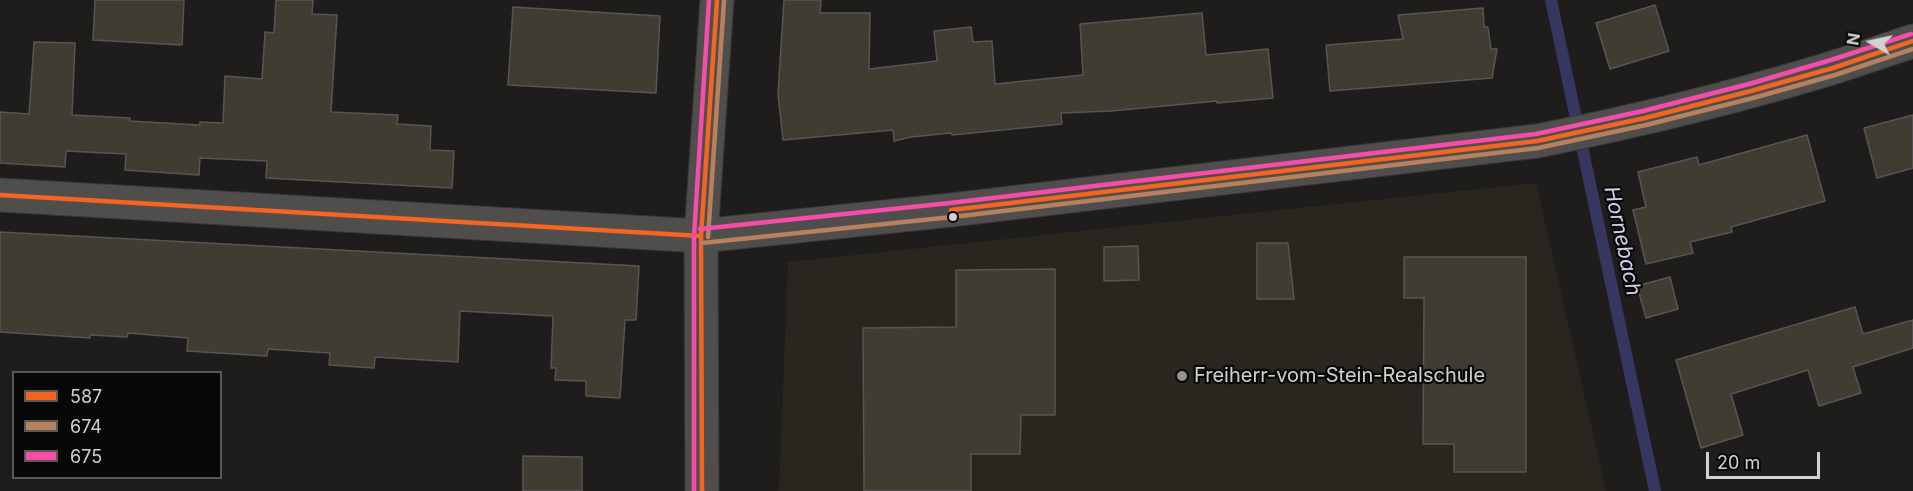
<!DOCTYPE html>
<html>
<head>
<meta charset="utf-8">
<style>
  body { margin:0 }
  #map { position:relative; width:1913px; height:491px; overflow:hidden; background:#1e1d1c; font-family:Inter,sans-serif }
  canvas { display:block }
  .legend { position:absolute; left:12px; top:371px; width:210px; height:108px; box-sizing:border-box; background:#080807; border:2px solid #595857; margin:0; padding:8px 10px; list-style:none; font-size:18px; color:#d2d1cf }
  .legend li { display:flex; align-items:center; gap:12px; height:30px }
  .legend b { width:30px; border:2px solid #595857 }
  .north { position:absolute; left:1841px; top:12px; width:60px; height:60px; -webkit-text-stroke:4px #080807; paint-order:stroke; rotate:279deg; font-size:16px; font-weight:700; line-height:24px; text-align:center; color:#d2d1cf }
  .north::after { content:''; display:block; margin:auto; width:21px; height:27px; background:#d2d1cf; clip-path:polygon(50% 0,100% 100%,50% 72%,0 100%) }
  .scale { position:absolute; left:1706px; top:452px; width:114px; height:27px; box-sizing:border-box; border:3px solid #d2d1cf; border-top:0; padding-left:8px; font-size:18px; line-height:21px; white-space:nowrap; color:#d2d1cf; -webkit-text-stroke:4px #080807; paint-order:stroke }
</style>
</head>
<body>
<div id="map">
<canvas width="1913" height="491"></canvas>
<ul class="legend">
<li><b style="height:8px;background:#f26522"></b>587</li>
<li><b style="height:8px;background:#b6815c"></b>674</li>
<li><b style="height:8px;background:#f54da8"></b>675</li>
</ul>
<div class="north">N</div>
<div class="scale">20 m</div>
</div>
<script>
const ctx = document.querySelector('canvas').getContext('2d');
ctx.lineJoin = 'round';
function paint(path, color) { ctx.fillStyle = color; ctx.fill(path, 'evenodd'); }
function stroke(path, color, width, dash) { ctx.strokeStyle = color; ctx.lineWidth = width; ctx.lineCap = dash ? 'butt' : 'round'; ctx.setLineDash(dash || []); ctx.stroke(path); }
function label(font, color, halo, rows, align = 'center') {
  ctx.font = font + ' Inter,sans-serif'; ctx.lineWidth = 4.5; ctx.setLineDash([]); ctx.textBaseline = 'middle'; ctx.strokeStyle = halo; ctx.fillStyle = color; for (const [text, x, y, turn = 0] of rows) {
    ctx.save(); ctx.translate(x, y); ctx.rotate((+turn || 0) * Math.PI / 180); ctx.textAlign = isNaN(turn) ? turn : align; if (halo) ctx.strokeText(text, 0, 0); ctx.fillText(text, 0, 0); ctx.restore();
  }
}
const built = new Path2D(`
  M 1536,183 L 1606,491 L 779,491 L 788,262 Z`);
const stream = new Path2D(`
  M 1551,0 L 1655,491`);
const building = new Path2D(`
  M 95,0 L 184,0 L 182,45 L 93,40 Z
  M 276,0 L 313,0 L 312,14 L 337,15 L 331,112 L 398,115 L 397,124 L 431,126 L 430,150 L 454,151 L 452,188 L 266,178 L 267,161 L 200,158 L 199,175 L 125,170 L 126,154 L 66,151 L 65,167 L 0,163 L 0,112 L 29,114 L 34,42 L 75,43 L 72,115 L 130,118 L 130,121 L 164,123 L 200,125 L 200,122 L 223,123 L 225,76 L 262,79 L 265,32 L 274,33 Z
  M 784,0 L 821,0 L 820,13 L 870,13 L 869,69 L 937,61 L 934,31 L 971,27 L 973,42 L 992,41 L 995,84 L 1083,75 L 1080,24 L 1202,13 L 1206,55 L 1268,49 L 1273,98 L 1217,103 L 1217,101 L 1111,111 L 1061,113 L 1062,124 L 952,135 L 951,133 L 911,137 L 894,141 L 893,130 L 783,140 L 778,94 Z
  M 1655,5 L 1669,51 L 1610,69 L 1596,23 Z
  M 513,7 L 660,16 L 656,93 L 508,85 Z
  M 1483,8 L 1484,27 L 1488,27 L 1491,49 L 1497,49 L 1492,78 L 1330,91 L 1326,45 L 1403,39 L 1398,15 Z
  M 1913,115 L 1913,168 L 1877,178 L 1864,128 Z
  M 1807,135 L 1825,201 L 1731,227 L 1732,232 L 1690,242 L 1693,253 L 1646,264 L 1633,210 L 1646,207 L 1638,172 L 1697,157 L 1699,165 Z
  M 0,232 L 639,266 L 636,320 L 625,320 L 620,398 L 586,396 L 586,381 L 555,380 L 556,368 L 551,368 L 553,316 L 460,311 L 458,362 L 375,357 L 374,368 L 329,365 L 330,353 L 268,349 L 267,356 L 187,351 L 188,338 L 128,333 L 127,337 L 90,335 L 90,338 L 0,332 Z
  M 1257,243 L 1288,243 L 1294,299 L 1257,299 Z
  M 1138,246 L 1139,280 L 1104,281 L 1104,247 Z
  M 1404,257 L 1526,257 L 1526,472 L 1454,472 L 1454,444 L 1423,444 L 1424,298 L 1404,298 Z
  M 1055,269 L 1055,415 L 1021,415 L 1020,454 L 971,454 L 971,491 L 864,491 L 863,328 L 956,327 L 956,270 Z
  M 1670,277 L 1678,309 L 1646,318 L 1637,286 Z
  M 1855,307 L 1863,334 L 1913,320 L 1913,348 L 1853,367 L 1861,393 L 1819,406 L 1808,370 L 1731,394 L 1743,435 L 1701,448 L 1676,360 Z
  M 523,456 L 582,457 L 582,491 L 523,491 Z`);
const minor = new Path2D(`
  M 0,195 L 701,236 L 951,210 L 1537,141 C 1633,122 1728,99 1822,71 C 1852,62 1883,51 1913,41
  M 702,491 L 701,236 L 717,0`);
const bus1 = new Path2D(`
  M 0,195 L 701,236
  M 951,210 L 1537,141 L 1645,118 L 1751,91 L 1833,68 L 1913,41
  M 702,491 L 701,236 L 717,0`);
const bus2 = new Path2D(`
  M 708,237 L 724,1
  M 702,243 L 952,217 L 1538,148 L 1646,125 L 1753,98 L 1835,75 L 1913,49`);
const bus3 = new Path2D(`
  M 700,229 L 950,203 L 1536,134 L 1643,111 L 1749,84 L 1831,60 L 1911,34
  M 694,491 L 694,236 L 709,0`);
const markers = [
  [953,217,5,"#d2d1cf"],
  [1182,376,6,"#939290"]
];
const poiNames = [
  ["Freiherr-vom-Stein-Realschule",1194,376]
];
const waterNames = [
  ["Hornebach",1622,241,78]
];
paint(built, '#29251f');
stroke(stream, '#373660', 12);
paint(building, '#413c32');
stroke(building, '#575655', 1.5);
stroke(minor, '#383736', 35);
stroke(minor, '#4f4e4d', 33);
stroke(bus1, '#f26522', 4.5);
stroke(bus2, '#b6815c', 4.5);
stroke(bus3, '#f54da8', 4.5);
for (const [x, y, r, color] of markers) { const dot = new Path2D(); dot.arc(x, y, r, 0, 2 * Math.PI); ctx.fillStyle = color; ctx.fill(dot); stroke(dot, '#080807', 2); }
label('20px', '#d2d1cf', '#080807', poiNames, 'left');
label('italic 21px', '#d1d2f1', '#080807', waterNames);
</script>
</body>
</html>
